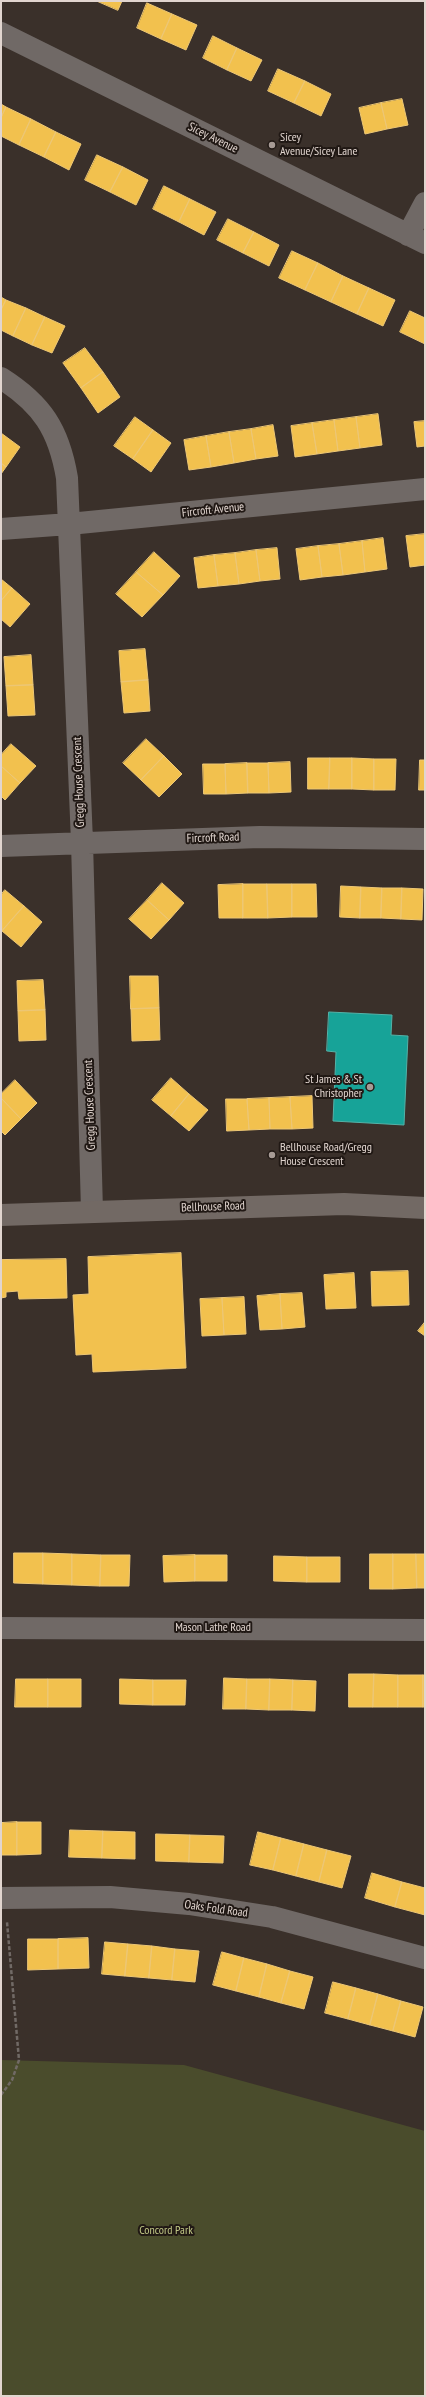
<!DOCTYPE html>
<html>
<head>
<meta charset="utf-8">
<style>
  body { margin:0 }
  #map { position:relative; width:426px; height:2397px; overflow:hidden; background:#3a302a; font-family:"PT Sans Narrow",sans-serif }
  canvas { display:block }
  .frame { position:absolute; inset:0; border:2px solid #e1d5cf; pointer-events:none }
</style>
</head>
<body>
<div id="map">
<canvas width="426" height="2397"></canvas>
<div class="frame"></div>
</div>
<script>
const ctx = document.querySelector('canvas').getContext('2d');
ctx.lineJoin = 'round';
function paint(path, color) { ctx.fillStyle = color; ctx.fill(path, 'evenodd'); }
function stroke(path, color, width, dash) { ctx.strokeStyle = color; ctx.lineWidth = width; ctx.lineCap = dash ? 'butt' : 'round'; ctx.setLineDash(dash || []); ctx.stroke(path); }
function label(font, color, halo, rows, align = 'center') {
  ctx.font = font + ' "PT Sans Narrow",sans-serif'; ctx.lineWidth = 4; ctx.setLineDash([]); ctx.textBaseline = 'middle'; ctx.strokeStyle = halo; ctx.fillStyle = color; for (const [text, x, y, turn = 0] of rows) {
    ctx.save(); ctx.translate(x, y); ctx.rotate((+turn || 0) * Math.PI / 180); ctx.textAlign = isNaN(turn) ? turn : align; if (halo) ctx.strokeText(text, 0, 0); ctx.fillText(text, 0, 0); ctx.restore();
  }
}
const green = new Path2D(`
  M 1,2060 L 184,2065 L 425,2131 L 425,2396 L 1,2396 Z`);
const homes = new Path2D(`
  M 97,1 L 122,1 L 118,10 Z
  M 147,3 L 172,14 L 161,39 L 137,28 Z
  M 172,14 L 197,25 L 186,50 L 161,39 Z
  M 213,36 L 237,48 L 227,70 L 203,58 Z
  M 237,48 L 262,60 L 251,81 L 227,70 Z
  M 278,69 L 305,81 L 294,103 L 268,91 Z
  M 305,81 L 331,94 L 321,116 L 294,103 Z
  M 402,99 L 408,125 L 387,129 L 381,103 Z
  M 381,103 L 387,129 L 365,134 L 359,108 Z
  M 1,104 L 6,107 L 1,118 Z
  M 6,107 L 31,119 L 19,145 L 1,136 L 1,118 Z
  M 31,119 L 56,132 L 44,157 L 19,145 Z
  M 56,132 L 81,144 L 69,170 L 44,157 Z
  M 97,155 L 123,167 L 110,192 L 85,180 Z
  M 123,167 L 148,180 L 136,205 L 110,192 Z
  M 164,186 L 190,199 L 179,222 L 153,209 Z
  M 190,199 L 216,212 L 204,235 L 179,222 Z
  M 228,219 L 254,232 L 243,253 L 217,240 Z
  M 254,232 L 279,245 L 269,266 L 243,253 Z
  M 292,251 L 318,263 L 305,290 L 279,278 Z
  M 318,263 L 343,276 L 331,302 L 305,290 Z
  M 343,276 L 369,288 L 357,314 L 331,302 Z
  M 369,288 L 395,300 L 383,326 L 357,314 Z
  M 1,297 L 6,300 L 1,310 Z
  M 6,300 L 26,308 L 13,336 L 1,330 L 1,310 Z
  M 26,308 L 45,317 L 32,345 L 13,336 Z
  M 410,311 L 425,318 L 425,344 L 400,332 Z
  M 45,317 L 65,326 L 52,353 L 32,345 Z
  M 85,348 L 103,372 L 81,388 L 63,363 Z
  M 103,372 L 120,397 L 98,413 L 81,388 Z
  M 378,414 L 382,445 L 360,448 L 356,417 Z
  M 135,417 L 153,430 L 133,459 L 114,446 Z
  M 356,417 L 360,448 L 338,451 L 334,420 Z
  M 334,420 L 338,451 L 317,454 L 312,423 Z
  M 425,421 L 425,446 L 417,447 L 414,422 Z
  M 312,423 L 317,454 L 295,457 L 291,426 Z
  M 273,425 L 278,456 L 256,459 L 251,429 Z
  M 251,429 L 256,459 L 234,463 L 229,432 Z
  M 153,430 L 171,443 L 151,472 L 133,459 Z
  M 229,432 L 234,463 L 211,467 L 206,436 Z
  M 1,433 L 20,447 L 6,467 L 1,463 Z
  M 206,436 L 211,467 L 189,470 L 184,440 Z
  M 1,463 L 6,467 L 1,474 Z
  M 425,534 L 425,565 L 410,567 L 406,536 Z
  M 383,538 L 387,569 L 365,572 L 362,541 Z
  M 362,541 L 365,572 L 343,575 L 339,544 Z
  M 339,544 L 343,575 L 322,577 L 318,546 Z
  M 318,546 L 322,577 L 300,580 L 296,549 Z
  M 277,548 L 280,579 L 260,581 L 256,550 Z
  M 256,550 L 260,581 L 239,584 L 235,553 Z
  M 154,552 L 180,576 L 163,595 L 136,572 Z
  M 235,553 L 239,584 L 218,586 L 214,555 Z
  M 214,555 L 218,586 L 198,588 L 194,558 Z
  M 136,572 L 163,595 L 142,617 L 116,594 Z
  M 1,579 L 12,588 L 1,601 Z
  M 12,588 L 30,604 L 10,627 L 1,619 L 1,601 Z
  M 145,649 L 148,680 L 121,682 L 119,651 Z
  M 31,655 L 33,685 L 6,686 L 4,657 Z
  M 148,680 L 150,711 L 124,713 L 121,682 Z
  M 33,685 L 35,715 L 8,716 L 6,686 Z
  M 146,739 L 164,756 L 141,780 L 123,763 Z
  M 11,744 L 36,766 L 20,783 L 1,766 L 1,755 Z
  M 164,756 L 182,774 L 159,797 L 141,780 Z
  M 308,758 L 330,758 L 329,789 L 308,789 Z
  M 330,758 L 352,758 L 352,789 L 329,789 Z
  M 352,758 L 374,759 L 374,790 L 352,789 Z
  M 374,759 L 396,759 L 395,790 L 374,790 Z
  M 420,760 L 425,760 L 425,790 L 419,790 Z
  M 290,762 L 291,792 L 269,793 L 268,763 Z
  M 247,763 L 268,763 L 269,793 L 248,793 Z
  M 247,763 L 248,793 L 226,794 L 225,764 Z
  M 203,764 L 225,764 L 226,794 L 204,794 Z
  M 1,766 L 20,783 L 5,800 L 1,796 Z
  M 162,883 L 184,903 L 169,920 L 147,900 Z
  M 243,884 L 243,918 L 219,918 L 218,885 Z
  M 243,884 L 267,884 L 268,918 L 243,918 Z
  M 267,884 L 292,884 L 292,917 L 268,918 Z
  M 292,884 L 316,884 L 317,917 L 292,917 Z
  M 341,886 L 361,887 L 360,918 L 340,917 Z
  M 361,887 L 382,888 L 381,918 L 360,918 Z
  M 382,888 L 402,888 L 401,919 L 381,918 Z
  M 402,888 L 423,889 L 422,920 L 401,919 Z
  M 5,890 L 24,906 L 2,931 L 1,895 Z
  M 147,900 L 169,920 L 151,939 L 129,919 Z
  M 24,906 L 42,922 L 21,947 L 2,931 Z
  M 130,976 L 158,976 L 159,1008 L 131,1009 Z
  M 43,980 L 45,1010 L 18,1011 L 17,981 Z
  M 159,1008 L 160,1040 L 132,1041 L 131,1009 Z
  M 45,1010 L 46,1040 L 19,1041 L 18,1011 Z
  M 171,1078 L 189,1094 L 171,1116 L 152,1100 Z
  M 15,1080 L 37,1103 L 21,1119 L 1,1098 L 1,1094 Z
  M 189,1094 L 208,1110 L 189,1131 L 171,1116 Z
  M 312,1096 L 313,1128 L 292,1129 L 290,1097 Z
  M 290,1097 L 292,1129 L 270,1129 L 269,1098 Z
  M 1,1098 L 21,1119 L 5,1135 L 1,1131 Z
  M 269,1098 L 270,1129 L 249,1130 L 247,1099 Z
  M 226,1099 L 247,1099 L 249,1130 L 227,1131 Z
  M 181,1253 L 186,1368 L 93,1372 L 92,1354 L 76,1355 L 73,1295 L 89,1294 L 88,1257 Z
  M 66,1259 L 67,1298 L 19,1299 L 18,1291 L 6,1292 L 6,1297 L 1,1298 L 1,1260 Z
  M 408,1271 L 409,1305 L 372,1306 L 371,1272 Z
  M 354,1273 L 356,1308 L 326,1309 L 324,1275 Z
  M 302,1293 L 305,1327 L 282,1329 L 280,1294 Z
  M 280,1294 L 282,1329 L 260,1330 L 257,1296 Z
  M 244,1297 L 246,1334 L 224,1335 L 222,1298 Z
  M 222,1298 L 224,1335 L 202,1336 L 200,1299 Z
  M 425,1322 L 425,1336 L 418,1331 Z
  M 14,1553 L 43,1553 L 43,1584 L 14,1583 Z
  M 43,1553 L 72,1554 L 72,1585 L 43,1584 Z
  M 72,1554 L 101,1555 L 100,1586 L 72,1585 Z
  M 370,1554 L 393,1554 L 393,1589 L 370,1589 Z
  M 393,1554 L 416,1554 L 417,1588 L 393,1589 Z
  M 416,1554 L 425,1554 L 425,1588 L 417,1588 Z
  M 101,1555 L 130,1555 L 129,1586 L 100,1586 Z
  M 195,1555 L 227,1555 L 227,1581 L 195,1581 Z
  M 195,1555 L 195,1581 L 164,1582 L 163,1556 Z
  M 274,1556 L 307,1557 L 307,1582 L 274,1581 Z
  M 307,1557 L 340,1557 L 340,1582 L 307,1582 Z
  M 349,1674 L 374,1674 L 373,1707 L 349,1707 Z
  M 374,1674 L 398,1675 L 398,1707 L 373,1707 Z
  M 398,1675 L 423,1675 L 423,1707 L 398,1707 Z
  M 423,1675 L 425,1675 L 425,1707 L 423,1707 Z
  M 224,1678 L 247,1679 L 246,1709 L 223,1709 Z
  M 16,1679 L 48,1679 L 48,1707 L 15,1707 Z
  M 48,1679 L 81,1679 L 81,1707 L 48,1707 Z
  M 120,1679 L 153,1680 L 153,1705 L 120,1704 Z
  M 247,1679 L 270,1679 L 269,1710 L 246,1709 Z
  M 270,1679 L 293,1680 L 292,1710 L 269,1710 Z
  M 153,1680 L 186,1680 L 185,1705 L 153,1705 Z
  M 293,1680 L 316,1681 L 315,1711 L 292,1710 Z
  M 17,1822 L 41,1822 L 41,1854 L 17,1855 Z
  M 17,1822 L 17,1855 L 1,1855 L 1,1823 Z
  M 70,1830 L 103,1831 L 102,1858 L 69,1857 Z
  M 103,1831 L 135,1832 L 135,1859 L 102,1858 Z
  M 258,1832 L 281,1838 L 273,1870 L 250,1865 Z
  M 156,1834 L 190,1835 L 189,1862 L 156,1861 Z
  M 190,1835 L 224,1836 L 223,1863 L 189,1862 Z
  M 281,1838 L 304,1844 L 296,1876 L 273,1870 Z
  M 304,1844 L 327,1850 L 319,1882 L 296,1876 Z
  M 327,1850 L 351,1856 L 342,1888 L 319,1882 Z
  M 372,1873 L 402,1882 L 395,1907 L 365,1898 Z
  M 402,1882 L 425,1888 L 425,1915 L 395,1907 Z
  M 88,1938 L 89,1968 L 58,1969 L 58,1939 Z
  M 28,1939 L 58,1939 L 58,1969 L 28,1970 Z
  M 105,1942 L 128,1944 L 125,1976 L 102,1974 Z
  M 128,1944 L 152,1946 L 149,1978 L 125,1976 Z
  M 152,1946 L 175,1949 L 172,1980 L 149,1978 Z
  M 175,1949 L 199,1951 L 195,1982 L 172,1980 Z
  M 222,1952 L 244,1958 L 236,1991 L 213,1985 Z
  M 244,1958 L 267,1964 L 259,1997 L 236,1991 Z
  M 267,1964 L 290,1971 L 281,2003 L 259,1997 Z
  M 290,1971 L 313,1977 L 304,2009 L 281,2003 Z
  M 333,1982 L 356,1988 L 348,2019 L 325,2013 Z
  M 356,1988 L 378,1994 L 370,2025 L 348,2019 Z
  M 378,1994 L 401,2001 L 393,2031 L 370,2025 Z
  M 401,2001 L 423,2007 L 415,2037 L 393,2031 Z`);
const public = new Path2D(`
  M 329,1012 L 392,1015 L 391,1035 L 408,1036 L 404,1125 L 333,1121 L 336,1052 L 327,1051 Z`);
const path = new Path2D(`
  M 1,2095 L 12,2080 L 19,2060 L 7,1922`);
const minor = new Path2D(`
  M 1,33 L 425,243
  M 408,235 L 425,203
  M 1,378 C 42,404 59,430 67,478 L 82,842 L 92,1211
  M 1,529 L 69,524 L 425,489
  M 1,846 L 260,837 L 425,839
  M 1,1628 L 425,1630
  M 1,1898 L 110,1897 L 189,1904 L 272,1917 L 425,1958`);
const major = new Path2D(`
  M 1,1215 L 344,1204 L 425,1208`);
const markers = [
  [272,145,4,"#a79b95"],
  [370,1087,4,"#a79b95"],
  [272,1155,4,"#a79b95"]
];
const streetNames = [
  ["Sicey Avenue",213,138,26],
  ["Fircroft Avenue",213,510,-6],
  ["Gregg House Crescent",79,782,-92],
  ["Fircroft Road",213,838,-2],
  ["Gregg House Crescent",90,1105,-92],
  ["Bellhouse Road",213,1207,-2],
  ["Mason Lathe Road",213,1628],
  ["Oaks Fold Road",216,1909,8]
];
const poiNames = [
  ["Sicey",280,138],
  ["Avenue/Sicey Lane",280,152],
  ["St James & St",362,1080,"right"],
  ["Christopher",362,1094,"right"],
  ["Bellhouse Road/Gregg",280,1148],
  ["House Crescent",280,1162]
];
const parkNames = [
  ["Concord Park",166,2231]
];
paint(green, '#4a4c2c');
paint(homes, '#f2c14e');
stroke(homes, '#edc775', 1);
paint(public, '#17a398');
stroke(public, '#54b2a8', 1);
stroke(path, '#716a66', 2.5, [4, 2]);
stroke(minor, '#706966', 22);
stroke(major, '#726964', 22);
for (const [x, y, r, color] of markers) { const dot = new Path2D(); dot.arc(x, y, r, 0, 2 * Math.PI); ctx.fillStyle = color; ctx.fill(dot); stroke(dot, '#201814', 1.5); }
label('12px', '#e1d5cf', '#201814', streetNames);
label('12px', '#e1d5cf', '#201814', poiNames, 'left');
label('12px', '#c2c987', '#201814', parkNames);
</script>
</body>
</html>
